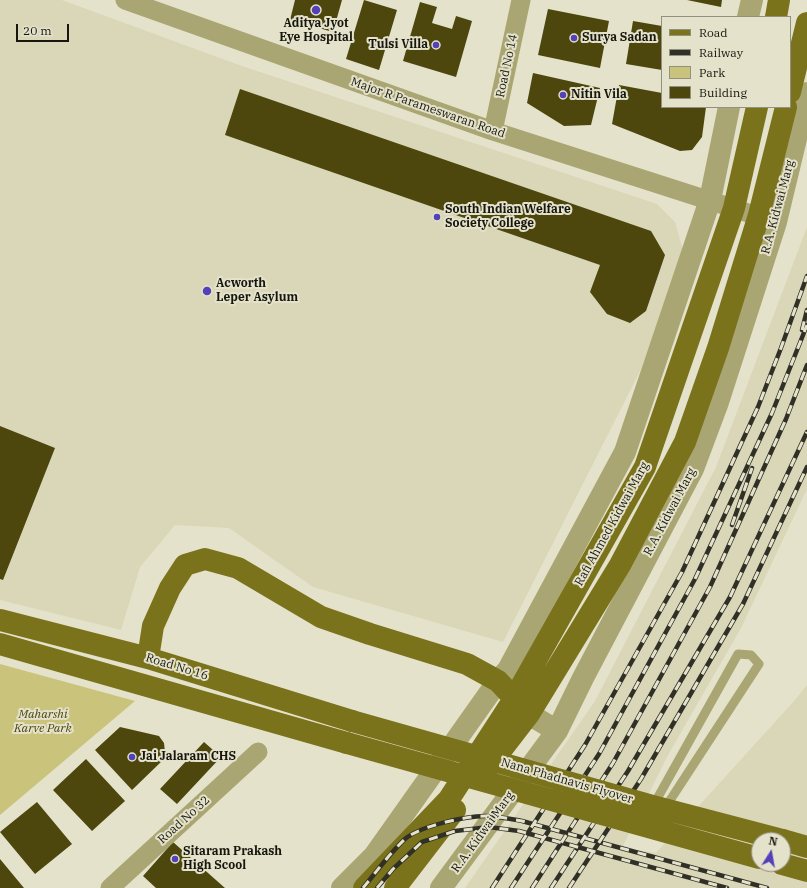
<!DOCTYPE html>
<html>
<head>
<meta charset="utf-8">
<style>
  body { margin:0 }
  #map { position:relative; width:807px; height:888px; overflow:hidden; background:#e4e2ca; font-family:"IBM Plex Serif",serif }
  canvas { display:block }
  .legend { position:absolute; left:661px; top:16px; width:130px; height:92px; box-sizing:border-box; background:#e4e2ca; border:1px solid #92907f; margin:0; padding:5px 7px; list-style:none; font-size:12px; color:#17160e }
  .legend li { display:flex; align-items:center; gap:8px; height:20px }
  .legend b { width:20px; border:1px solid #92907f }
  .north { position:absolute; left:751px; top:832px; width:40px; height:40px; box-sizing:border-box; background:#e4e2ca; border:1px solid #92907f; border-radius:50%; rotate:11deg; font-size:11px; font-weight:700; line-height:16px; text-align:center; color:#17160e }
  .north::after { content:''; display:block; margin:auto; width:14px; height:18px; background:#5241b8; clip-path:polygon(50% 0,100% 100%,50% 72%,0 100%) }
  .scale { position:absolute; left:16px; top:24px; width:53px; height:18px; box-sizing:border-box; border:2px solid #17160e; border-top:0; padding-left:5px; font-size:12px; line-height:14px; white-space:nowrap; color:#17160e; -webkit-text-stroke:3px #e4e2ca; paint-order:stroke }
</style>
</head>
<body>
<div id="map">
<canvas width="807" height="888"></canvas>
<ul class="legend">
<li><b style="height:5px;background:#7b721c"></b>Road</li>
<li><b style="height:5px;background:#313026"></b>Railway</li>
<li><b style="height:11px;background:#cac37c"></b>Park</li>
<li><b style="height:11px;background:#4d470e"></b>Building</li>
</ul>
<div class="north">N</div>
<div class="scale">20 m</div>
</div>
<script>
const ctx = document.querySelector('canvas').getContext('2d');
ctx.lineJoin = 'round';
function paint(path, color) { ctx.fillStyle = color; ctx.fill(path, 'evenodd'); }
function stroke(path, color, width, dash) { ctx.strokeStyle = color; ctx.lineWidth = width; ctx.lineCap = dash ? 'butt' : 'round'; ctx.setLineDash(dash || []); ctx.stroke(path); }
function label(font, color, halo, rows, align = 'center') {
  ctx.font = font + ' "IBM Plex Serif",serif'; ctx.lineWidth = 4; ctx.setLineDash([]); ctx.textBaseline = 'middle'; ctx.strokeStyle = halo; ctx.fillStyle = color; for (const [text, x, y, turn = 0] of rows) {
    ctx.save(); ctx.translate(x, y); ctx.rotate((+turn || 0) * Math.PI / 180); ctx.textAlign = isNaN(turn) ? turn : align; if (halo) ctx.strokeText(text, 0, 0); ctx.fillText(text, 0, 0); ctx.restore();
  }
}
const built = new Path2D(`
  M 0,0 L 62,0 L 239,65 L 657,204 L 675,222 L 684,254 L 640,371 L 503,642 L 313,587 L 229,528 L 175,525 L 140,567 L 121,630 L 0,600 Z
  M 807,227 L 807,489 L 741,628 L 668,755 L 622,848 L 656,853 L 795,700 L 807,685 L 807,888 L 465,888 L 595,701 L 716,467 ZM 759,840 L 783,840 L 783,864 L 759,864 Z`);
const green = new Path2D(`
  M 0,664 L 135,701 L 0,815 Z`);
const building = new Path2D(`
  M 295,0 L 342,0 L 333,32 L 290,20 Z
  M 364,0 L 397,10 L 379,70 L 346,59 Z
  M 687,0 L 722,0 L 721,7 Z
  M 420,2 L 437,7 L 432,23 L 452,29 L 456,16 L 472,21 L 456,77 L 403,61 Z
  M 548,9 L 609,21 L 600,68 L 538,55 Z
  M 633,21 L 662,26 L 662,70 L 626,64 Z
  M 533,73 L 600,88 L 591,125 L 564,126 L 527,103 Z
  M 619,85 L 662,93 L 662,107 L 706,107 L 702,137 L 692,150 L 680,151 L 612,124 Z
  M 240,89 L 651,231 L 665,255 L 646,311 L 630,323 L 607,314 L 590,292 L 600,265 L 225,135 Z
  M 0,426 L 55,448 L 3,580 L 0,579 Z
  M 120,727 L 159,736 L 164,743 L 165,752 L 162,761 L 132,790 L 95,750 Z
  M 204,742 L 221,757 L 177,804 L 160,789 Z
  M 86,759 L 125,801 L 92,831 L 53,790 Z
  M 37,802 L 72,844 L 35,874 L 0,832 Z
  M 173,842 L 225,888 L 156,888 L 143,876 Z
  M 0,859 L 24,888 L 0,888 Z`);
const service = new Path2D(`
  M 653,806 L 738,654 L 751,655 L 759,664 L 665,808`);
const minor = new Path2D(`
  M 125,0 L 493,131 L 773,221
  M 493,131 L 521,0
  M 110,888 L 258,752`);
const tertiary = new Path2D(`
  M 748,17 L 752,0
  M 529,714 L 557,731
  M 342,888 L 374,856 L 498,681 L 508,670 L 625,452 L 710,200 L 729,107
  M 441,888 L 557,731 L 583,678 L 693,469 L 717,405 L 776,222 L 807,93`);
const primary = new Path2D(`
  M 776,17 L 779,0
  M 790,92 L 807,23
  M 0,620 L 148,658 L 352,721
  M 0,644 L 347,743
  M 148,658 L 153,626 L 170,588 L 185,565 L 205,559 L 238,568 L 321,617 L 370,634 L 467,664 L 498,681 L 523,708
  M 482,775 L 529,714 L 620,565 L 685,442 L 718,348 L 759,215 L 786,107
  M 783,840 L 807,847
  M 782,864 L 807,871
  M 364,888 L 449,799 L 514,699 L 645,467 L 734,208 L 757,107
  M 395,888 L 455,810`);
const rail = new Path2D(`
  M 802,330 L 807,310
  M 732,525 L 752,468
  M 363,888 C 377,871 390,853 405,839 C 420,826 466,816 485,816 C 497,816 510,819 522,821 L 767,888
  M 377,888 L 393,869 L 422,842 L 455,831 L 489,827 L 519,831 L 727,888
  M 492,888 L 585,745 L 682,572 L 758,407 L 781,348 L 807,276
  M 511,888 L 599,754 L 695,579 L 772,413 L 807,325
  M 532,888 L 613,763 L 710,587 L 786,419 L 807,365
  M 551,888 L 628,771 L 730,597 L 807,432
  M 569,888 L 641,779 L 743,604 L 807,467`);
const primaryBridge = new Path2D(`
  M 352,721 L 653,806 L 782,840
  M 347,743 L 759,858`);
const markers = [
  [316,10,5,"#5241b8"],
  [574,38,4,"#5241b8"],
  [436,45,4,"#5241b8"],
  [563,95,4,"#5241b8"],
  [437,217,4,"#5241b8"],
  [207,291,5,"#5241b8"],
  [132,757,4,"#5241b8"],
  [175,859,4,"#5241b8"]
];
const poiNames = [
  ["Aditya Jyot",316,24,"center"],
  ["Eye Hospital",316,38,"center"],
  ["Surya Sadan",582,38],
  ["Tulsi Villa",428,45,"right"],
  ["Nitin Vila",571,95],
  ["South Indian Welfare",445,210],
  ["Society College",445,224],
  ["Acworth",216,284],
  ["Leper Asylum",216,298],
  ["Jai Jalaram CHS",140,757],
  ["Sitaram Prakash",183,852],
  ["High Scool",183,866]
];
const streetNames = [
  ["Road No 14",507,66,-78],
  ["Major R Parameswaran Road",428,108,19],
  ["R.A. Kidwai Marg",778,207,-75],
  ["R.A. Kidwai Marg",670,512,-62],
  ["Rafi Ahmed Kidwai Marg",612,524,-61],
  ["Road No 16",177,667,17],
  ["Nana Phadnavis Flyover",567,781,16],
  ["Road No 32",184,820,-42],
  ["R.A. Kidwai Marg",483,832,-54]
];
const parkNames = [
  ["Maharshi",43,715],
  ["Karve Park",43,729]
];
paint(built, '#d9d7b7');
paint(green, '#cac37c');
paint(building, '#4d470e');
stroke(service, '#aaa673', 9);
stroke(minor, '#aaa673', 19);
stroke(tertiary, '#aaa673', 22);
stroke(primary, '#7b721c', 22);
stroke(rail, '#313026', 4.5);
stroke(rail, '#e4e2ca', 3, [9]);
stroke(primaryBridge, '#7b721c', 22);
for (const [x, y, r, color] of markers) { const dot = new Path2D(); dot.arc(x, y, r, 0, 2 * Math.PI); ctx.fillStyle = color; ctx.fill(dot); stroke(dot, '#e4e2ca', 1.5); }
label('bold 12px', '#17160e', '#e4e2ca', poiNames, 'left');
label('12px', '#17160e', '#e4e2ca', streetNames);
label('italic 12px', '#4b450d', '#e4e2ca', parkNames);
</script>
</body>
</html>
